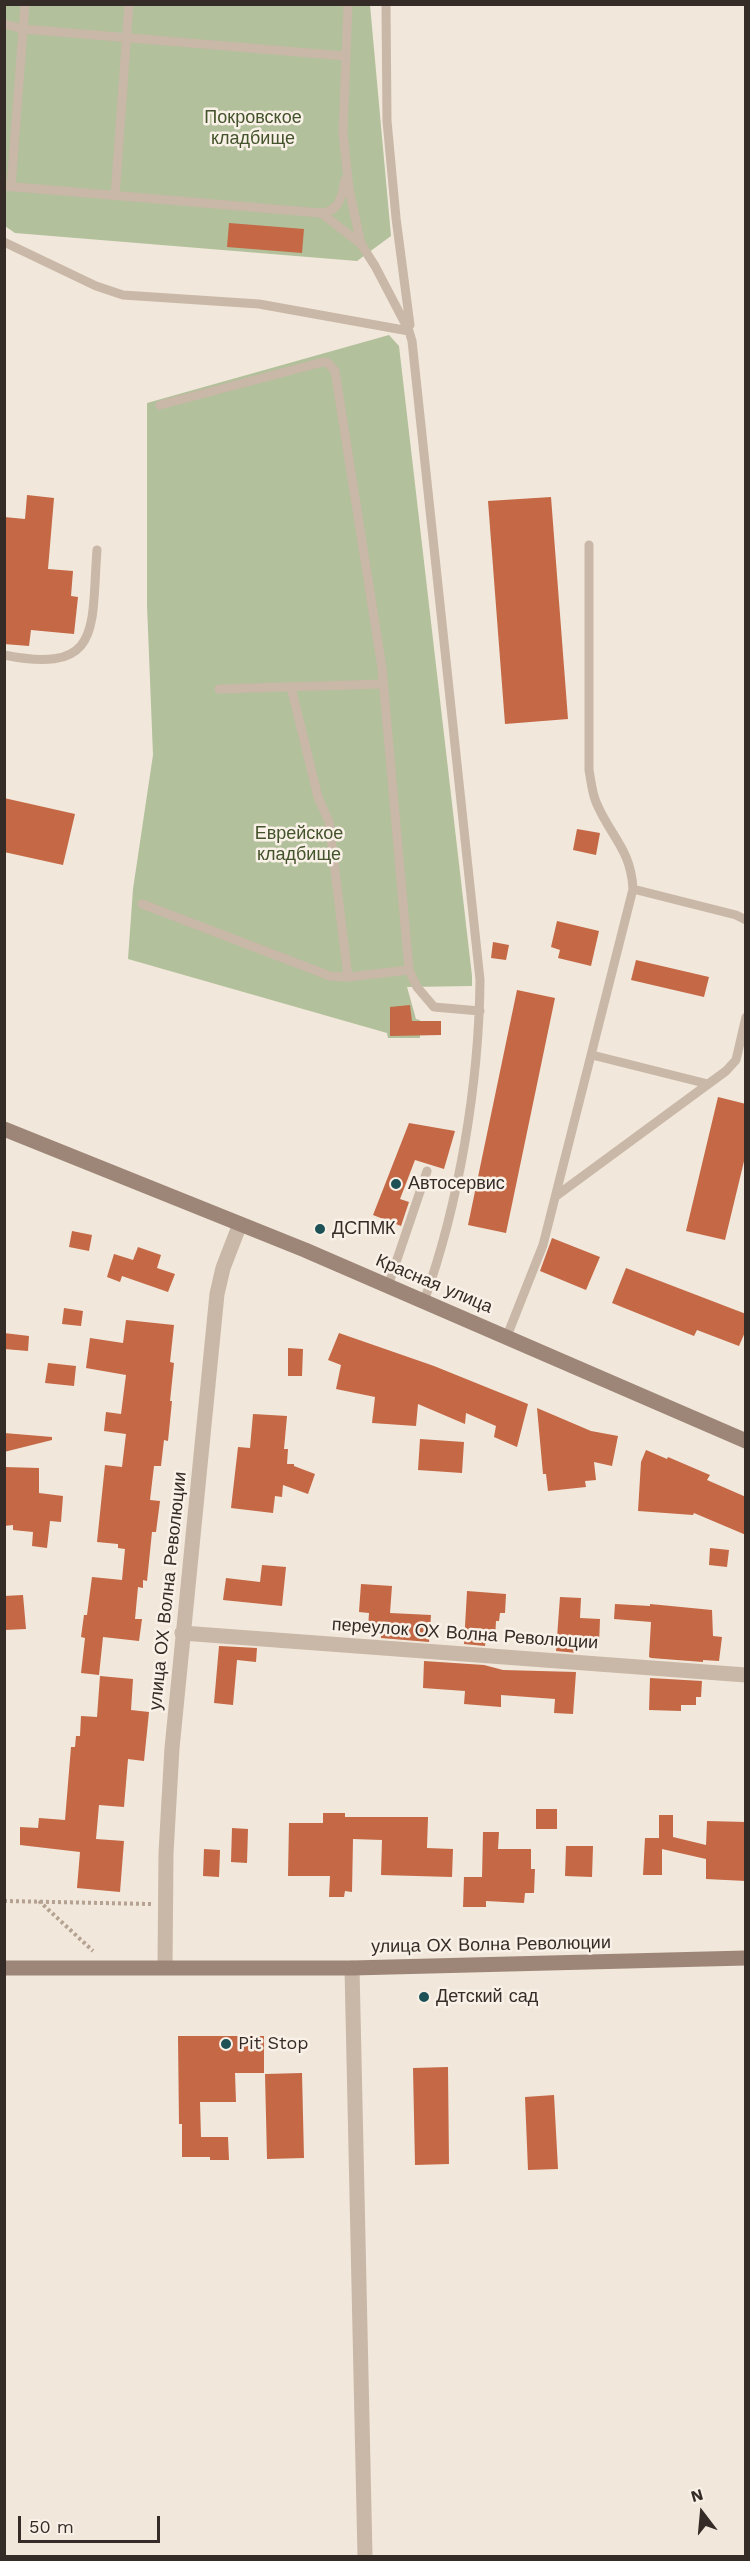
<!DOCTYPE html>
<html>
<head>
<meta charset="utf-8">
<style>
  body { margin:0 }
  #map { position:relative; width:750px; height:2561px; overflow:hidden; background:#f1e7da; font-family:"Work Sans",sans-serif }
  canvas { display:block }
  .frame { position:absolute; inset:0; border:6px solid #352c27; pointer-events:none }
  .north { position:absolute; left:672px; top:2483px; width:60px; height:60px; -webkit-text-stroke:4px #f9f1e7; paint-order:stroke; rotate:344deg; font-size:16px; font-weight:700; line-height:24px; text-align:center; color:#352c27 }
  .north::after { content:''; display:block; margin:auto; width:21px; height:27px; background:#352c27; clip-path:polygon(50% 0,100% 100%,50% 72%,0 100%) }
  .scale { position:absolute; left:18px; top:2516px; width:142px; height:27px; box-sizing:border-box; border:3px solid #352c27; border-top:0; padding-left:8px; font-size:18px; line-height:21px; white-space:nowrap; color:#352c27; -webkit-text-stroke:4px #f9f1e7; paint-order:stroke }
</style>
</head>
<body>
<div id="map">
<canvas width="750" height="2561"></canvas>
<div class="frame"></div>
<div class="north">N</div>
<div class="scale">50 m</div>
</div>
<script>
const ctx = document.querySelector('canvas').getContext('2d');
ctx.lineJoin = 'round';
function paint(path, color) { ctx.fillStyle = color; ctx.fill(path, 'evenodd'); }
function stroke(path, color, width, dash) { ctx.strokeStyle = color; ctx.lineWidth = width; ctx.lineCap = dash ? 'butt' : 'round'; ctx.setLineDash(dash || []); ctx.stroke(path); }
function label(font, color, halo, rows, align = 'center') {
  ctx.font = font + ' "Work Sans",sans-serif'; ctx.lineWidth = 5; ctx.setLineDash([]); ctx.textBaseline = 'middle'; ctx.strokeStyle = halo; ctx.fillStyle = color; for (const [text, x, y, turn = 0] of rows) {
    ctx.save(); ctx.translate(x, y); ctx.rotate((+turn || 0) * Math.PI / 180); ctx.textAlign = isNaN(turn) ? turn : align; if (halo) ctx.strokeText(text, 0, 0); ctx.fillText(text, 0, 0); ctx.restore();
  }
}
const green = new Path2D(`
  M 5,5 L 370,5 L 391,236 L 357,261 L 15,233 L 5,226 Z
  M 389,335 L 399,346 L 472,976 L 472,986 L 407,987 L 416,1019 L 420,1020 L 420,1038 L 388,1038 L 387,1033 L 128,959 L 133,889 L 153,755 L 147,605 L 147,403 Z`);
const building = new Path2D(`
  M 229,223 L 304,229 L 302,253 L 227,247 Z
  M 27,495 L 54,498 L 48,569 L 73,571 L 71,596 L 78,597 L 74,634 L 31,630 L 29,646 L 4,644 L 4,517 L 25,519 Z
  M 551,497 L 568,719 L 505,724 L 488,501 Z
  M 4,798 L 75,814 L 63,865 L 4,852 Z
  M 577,829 L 600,833 L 596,855 L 573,850 Z
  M 557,921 L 599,931 L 591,966 L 558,958 L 560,950 L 551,947 Z
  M 493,942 L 509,945 L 506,960 L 491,958 Z
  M 636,960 L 709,977 L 704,997 L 631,980 Z
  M 517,990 L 555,998 L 506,1233 L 468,1225 Z
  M 410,1005 L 412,1021 L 441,1021 L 441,1035 L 390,1036 L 390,1007 Z
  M 718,1097 L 746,1104 L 746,1153 L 725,1240 L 686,1231 Z
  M 409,1123 L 455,1131 L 444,1169 L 415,1160 L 400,1199 L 409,1202 L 401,1226 L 373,1215 Z
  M 72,1231 L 92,1235 L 89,1251 L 69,1247 Z
  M 552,1238 L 600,1257 L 586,1290 L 540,1271 Z
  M 138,1247 L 161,1255 L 157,1268 L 175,1274 L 168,1292 L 122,1276 L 120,1282 L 107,1277 L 114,1254 L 133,1260 Z
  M 626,1268 L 746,1314 L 746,1330 L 739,1346 L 697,1330 L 694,1336 L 612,1303 Z
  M 64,1308 L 83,1311 L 81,1326 L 62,1324 Z
  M 126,1320 L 174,1325 L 170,1362 L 174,1363 L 170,1401 L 172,1401 L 168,1441 L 164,1440 L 161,1466 L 154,1466 L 150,1500 L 160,1501 L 156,1532 L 152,1532 L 147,1581 L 143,1580 L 143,1588 L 138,1587 L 135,1619 L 142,1619 L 139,1641 L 103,1637 L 99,1675 L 81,1673 L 85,1638 L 81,1637 L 84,1615 L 87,1615 L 92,1577 L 122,1580 L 125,1549 L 118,1548 L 118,1544 L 97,1542 L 105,1465 L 122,1467 L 126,1434 L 104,1431 L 106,1412 L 121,1414 L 126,1375 L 86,1368 L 90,1338 L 123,1343 Z
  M 4,1333 L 29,1336 L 28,1351 L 4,1349 Z
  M 339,1333 L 434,1366 L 528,1404 L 517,1447 L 494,1437 L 496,1426 L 466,1413 L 465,1424 L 418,1404 L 416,1426 L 372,1423 L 375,1397 L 336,1389 L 341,1365 L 328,1360 Z
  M 288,1348 L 303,1349 L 302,1376 L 288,1376 Z
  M 48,1363 L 76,1366 L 74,1386 L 45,1383 Z
  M 537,1408 L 591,1431 L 618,1436 L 612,1466 L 594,1462 L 596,1480 L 585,1481 L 586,1487 L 548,1491 L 546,1474 L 543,1474 Z
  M 253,1414 L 287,1416 L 284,1449 L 288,1449 L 287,1464 L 294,1464 L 294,1466 L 315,1474 L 308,1494 L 283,1485 L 282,1497 L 275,1496 L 273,1513 L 231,1508 L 238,1447 L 250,1448 Z
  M 4,1433 L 52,1437 L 52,1440 L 4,1452 Z
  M 420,1439 L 464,1442 L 462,1473 L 418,1470 Z
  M 646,1450 L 667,1459 L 668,1457 L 710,1475 L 707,1480 L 746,1497 L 746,1535 L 694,1513 L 693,1515 L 638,1511 L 641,1462 Z
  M 4,1467 L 39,1468 L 39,1493 L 63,1496 L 61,1522 L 50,1521 L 47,1548 L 32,1546 L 33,1532 L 13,1530 L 13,1525 L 4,1526 Z
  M 710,1548 L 729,1550 L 727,1567 L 709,1565 Z
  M 262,1565 L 286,1567 L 282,1606 L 223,1600 L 226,1578 L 260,1582 Z
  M 361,1584 L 392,1586 L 390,1613 L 431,1615 L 429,1642 L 381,1638 L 381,1628 L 368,1628 L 369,1613 L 359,1612 Z
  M 467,1591 L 506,1594 L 505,1613 L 500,1613 L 499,1621 L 496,1621 L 495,1639 L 486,1638 L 485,1646 L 464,1644 Z
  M 23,1595 L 26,1629 L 4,1630 L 4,1596 Z
  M 560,1597 L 581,1598 L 580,1618 L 600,1619 L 599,1645 L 579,1644 L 577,1653 L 556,1651 Z
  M 615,1604 L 650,1606 L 650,1604 L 712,1610 L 713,1636 L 722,1637 L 719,1661 L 703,1660 L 703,1662 L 651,1658 L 649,1657 L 651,1622 L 614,1619 Z
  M 219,1646 L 257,1648 L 256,1662 L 237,1660 L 233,1705 L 214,1703 Z
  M 424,1661 L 484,1665 L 503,1670 L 576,1672 L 573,1714 L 554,1713 L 555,1699 L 501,1695 L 501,1707 L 464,1704 L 465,1691 L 423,1688 Z
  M 100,1676 L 133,1679 L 131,1710 L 149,1712 L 144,1761 L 128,1759 L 124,1807 L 99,1805 L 96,1839 L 124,1841 L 120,1892 L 77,1888 L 80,1852 L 20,1845 L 20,1827 L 38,1828 L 39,1818 L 65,1820 L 71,1747 L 75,1747 L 76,1736 L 80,1736 L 81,1716 L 97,1717 Z
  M 650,1678 L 702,1681 L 701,1697 L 696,1697 L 696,1705 L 681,1705 L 681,1711 L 649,1710 Z
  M 536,1809 L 557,1809 L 557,1829 L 536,1829 Z
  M 323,1813 L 345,1813 L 345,1817 L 428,1817 L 427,1848 L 453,1849 L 452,1877 L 381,1875 L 382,1840 L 353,1839 L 352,1892 L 345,1891 L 344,1897 L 329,1897 L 330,1876 L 288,1876 L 289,1823 L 323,1823 Z
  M 659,1815 L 673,1815 L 673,1837 L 706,1845 L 707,1821 L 746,1822 L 746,1881 L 706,1879 L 706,1859 L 662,1849 L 662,1875 L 643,1875 L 645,1838 L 659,1838 Z
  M 232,1828 L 248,1829 L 247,1863 L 231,1862 Z
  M 483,1832 L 499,1832 L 498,1849 L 531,1849 L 531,1869 L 535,1869 L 534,1893 L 525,1893 L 524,1903 L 486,1901 L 486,1907 L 463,1907 L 464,1877 L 482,1877 Z
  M 566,1846 L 593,1846 L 592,1877 L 565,1876 Z
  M 204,1849 L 220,1850 L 219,1877 L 203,1876 Z
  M 178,2036 L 264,2036 L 264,2073 L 235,2073 L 236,2102 L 200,2102 L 201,2137 L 228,2137 L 229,2160 L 210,2160 L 210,2157 L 182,2157 L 182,2124 L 179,2124 Z
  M 448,2067 L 449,2164 L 415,2165 L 413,2068 Z
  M 302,2073 L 304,2158 L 267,2159 L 265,2074 Z
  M 554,2095 L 558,2169 L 528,2170 L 525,2097 Z`);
const path = new Path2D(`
  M 4,1901 L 151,1904
  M 39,1901 L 93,1951`);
const lane = new Path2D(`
  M 348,4 L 343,133 L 349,189 L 361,244
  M 386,4 L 387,121 L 396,218 L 410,325
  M 4,24 L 23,29 L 345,56
  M 4,186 L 321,213 L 361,244 L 375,266 L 409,331 L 412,341 L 480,980 C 479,1084 459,1204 424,1301
  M 11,187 L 25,4
  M 115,196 L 129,4
  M 321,213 C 340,211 342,196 345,180
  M 4,242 L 96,286 L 123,295 L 259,304 L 409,331
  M 160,405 L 323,362 L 328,363 L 335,371 L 382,668 L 409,970
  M 4,655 C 103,675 91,627 97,550
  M 291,687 L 318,797 L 329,822 L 348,977
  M 219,689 L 384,684
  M 633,889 L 736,915 L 746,920
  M 142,904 L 330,976 L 348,977 L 409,970 L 417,987 L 434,1007 L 480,1011
  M 592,1055 L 708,1084
  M 556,1196 L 726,1071 L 736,1060 L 746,1017
  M 388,1286 L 427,1171
  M 507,1336 L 543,1245 L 633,889 C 631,849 610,836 596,802 C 592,792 591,781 589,770 L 589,545`);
const street = new Path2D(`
  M 182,1633 L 746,1675
  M 165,1967 L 166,1853 L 172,1748 L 217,1294 L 223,1268 L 240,1224
  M 352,1968 L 365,2556`);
const secondary = new Path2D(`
  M 4,1129 L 305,1250 L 746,1441
  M 4,1968 L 352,1968 L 746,1958`);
const markers = [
  [396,1184,6,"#1d5156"],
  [320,1229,6,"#1d5156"],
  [424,1997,6,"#1d5156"],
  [226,2044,6,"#1d5156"]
];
const parkNames = [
  ["Покровское",253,118],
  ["кладбище",253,139],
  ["Еврейское",299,834],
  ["кладбище",299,855]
];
const poiNames = [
  ["Автосервис",408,1184],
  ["ДСПМК",332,1229],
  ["Детский сад",436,1997],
  ["Pit Stop",238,2044]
];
const streetNames = [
  ["Красная улица",434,1284,23],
  ["улица ОХ Волна Революции",168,1591,-84],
  ["переулок ОХ Волна Революции",465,1634,4],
  ["улица ОХ Волна Революции",491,1945,-1]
];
paint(green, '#b2c09b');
paint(building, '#c46845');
stroke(path, '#b5a191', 4, [3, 3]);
stroke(lane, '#c9b7a7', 9);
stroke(street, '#c9b7a7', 15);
stroke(secondary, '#9d8678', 15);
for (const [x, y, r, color] of markers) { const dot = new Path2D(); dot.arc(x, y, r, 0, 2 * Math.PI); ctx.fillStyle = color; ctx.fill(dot); stroke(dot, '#f9f1e7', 2); }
label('18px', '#43532b', '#f9f1e7', parkNames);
label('18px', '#352c27', '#f9f1e7', poiNames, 'left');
label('18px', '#352c27', '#f9f1e7', streetNames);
</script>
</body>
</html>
